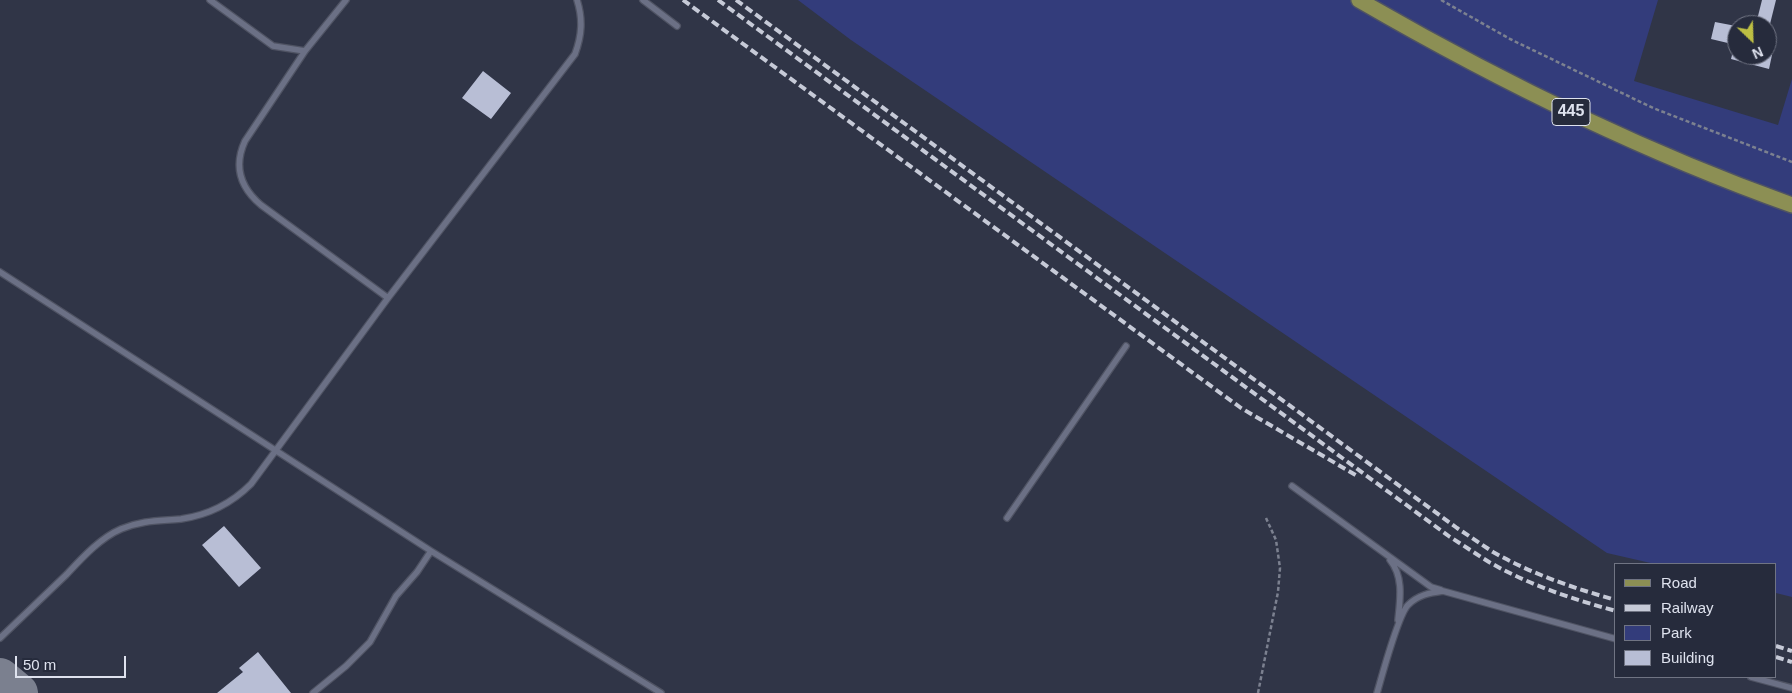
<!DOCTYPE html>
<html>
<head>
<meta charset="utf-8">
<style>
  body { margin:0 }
  #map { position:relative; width:1792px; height:693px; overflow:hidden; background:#303547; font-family:Arial,sans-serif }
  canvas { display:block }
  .legend { position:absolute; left:1614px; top:563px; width:162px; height:115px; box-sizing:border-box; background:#262b3c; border:1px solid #707483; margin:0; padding:6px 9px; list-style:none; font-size:15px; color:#dee2ee }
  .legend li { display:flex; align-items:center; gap:10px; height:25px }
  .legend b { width:25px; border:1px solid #707483 }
  .north { position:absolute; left:1727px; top:15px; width:50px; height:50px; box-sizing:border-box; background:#262b3c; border:1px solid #707483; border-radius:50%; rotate:156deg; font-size:14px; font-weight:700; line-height:20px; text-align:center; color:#dee2ee }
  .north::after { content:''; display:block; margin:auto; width:18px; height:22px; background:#bdbf43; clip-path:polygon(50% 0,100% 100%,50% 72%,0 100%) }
  .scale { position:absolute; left:15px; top:656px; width:111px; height:22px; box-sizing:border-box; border:2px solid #dee2ee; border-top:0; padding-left:6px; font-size:15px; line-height:18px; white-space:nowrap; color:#dee2ee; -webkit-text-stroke:4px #262b3c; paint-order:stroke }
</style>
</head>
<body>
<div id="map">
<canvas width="1792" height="693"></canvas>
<ul class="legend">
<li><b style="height:6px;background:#8c8f54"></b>Road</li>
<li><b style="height:6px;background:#c6cad7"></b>Railway</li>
<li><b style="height:14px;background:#333c7b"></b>Park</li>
<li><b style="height:14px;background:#b8bed5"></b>Building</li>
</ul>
<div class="north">N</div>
<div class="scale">50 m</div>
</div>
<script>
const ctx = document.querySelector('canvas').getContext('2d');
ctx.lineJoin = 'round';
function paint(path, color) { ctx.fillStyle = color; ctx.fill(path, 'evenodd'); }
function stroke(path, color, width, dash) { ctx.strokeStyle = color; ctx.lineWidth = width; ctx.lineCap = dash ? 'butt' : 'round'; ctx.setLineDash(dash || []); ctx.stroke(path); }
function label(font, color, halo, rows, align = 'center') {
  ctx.font = font + ' Arial,sans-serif'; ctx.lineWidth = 5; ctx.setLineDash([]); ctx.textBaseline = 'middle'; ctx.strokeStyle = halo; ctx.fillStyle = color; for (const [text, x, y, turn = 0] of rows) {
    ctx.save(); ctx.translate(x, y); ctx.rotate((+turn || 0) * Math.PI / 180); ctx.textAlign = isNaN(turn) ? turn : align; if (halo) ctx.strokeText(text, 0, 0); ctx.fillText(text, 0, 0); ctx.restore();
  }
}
const green = new Path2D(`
  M 798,0 L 1658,0 L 1634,81 L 1778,125 L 1792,79 L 1792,597 L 1776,593 L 1776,564 L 1655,564 L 1607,553 L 851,40 Z`);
const taxiway = new Path2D(`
  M 0,678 L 18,693`);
const building = new Path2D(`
  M 1762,0 L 1776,0 L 1770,24 L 1757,20 Z
  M 1715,22 L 1736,26 L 1732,44 L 1711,39 Z
  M 1732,55 L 1772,55 L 1769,69 L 1731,59 Z
  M 483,71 L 511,93 L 491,119 L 462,98 Z
  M 224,526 L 261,568 L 239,587 L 202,545 Z
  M 258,652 L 291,693 L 217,693 L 243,672 L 239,668 Z`);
const path = new Path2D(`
  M 1441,0 L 1510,39 L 1653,108 L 1792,162
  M 1258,693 L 1278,592 L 1280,568 L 1276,540 L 1266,518`);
const lane = new Path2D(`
  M 210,0 L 273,46 L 305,51 L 346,0
  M 643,0 L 677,26
  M 305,51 L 245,141 C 233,167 241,188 261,205 L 388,298
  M 0,272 L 431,551 L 661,693
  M 1292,486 L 1431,587 L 1441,590
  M 1007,518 L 1126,346
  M 1390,560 C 1404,577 1400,600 1398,620
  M 0,638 C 22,617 44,596 66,575 C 82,558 100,538 121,529 C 143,520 159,521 181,519 C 209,515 231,504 251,484 L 388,298 L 575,54 C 582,35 583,19 577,0
  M 1751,677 L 1792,688
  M 313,693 L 346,666 L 370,642 L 396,596 L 417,572 L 431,551
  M 1377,693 C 1382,676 1398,615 1408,605 C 1418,595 1429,593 1443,591 L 1616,639`);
const primary = new Path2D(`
  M 1359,0 C 1497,80 1641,151 1792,205`);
const rail = new Path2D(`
  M 683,0 L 1241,408 L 1359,477
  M 718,0 L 1450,537 C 1463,545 1476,554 1489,562 C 1529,585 1572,599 1616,611
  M 736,0 L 1457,528 C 1469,536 1481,544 1493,552 C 1532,574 1573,588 1616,600
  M 1776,646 L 1792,651
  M 1776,657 L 1792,662`);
const shields = [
  [1571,112,38]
];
const shieldNames = [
  ["445",1571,112]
];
paint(green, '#333c7b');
stroke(taxiway, '#7b808f', 40);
paint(building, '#b8bed5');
stroke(lane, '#4f5363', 8);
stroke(primary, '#4f5363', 18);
stroke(path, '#7c8190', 2.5, [4, 2.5]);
stroke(lane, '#6b7085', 5.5);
stroke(primary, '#8c8f54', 15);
stroke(rail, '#c6cad7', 4, [8, 4]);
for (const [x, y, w] of shields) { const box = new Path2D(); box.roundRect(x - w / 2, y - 13.5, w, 27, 4); ctx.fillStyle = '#262b3c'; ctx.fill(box); stroke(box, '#dee2ee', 1); }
label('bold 16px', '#dee2ee', null, shieldNames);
</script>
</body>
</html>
